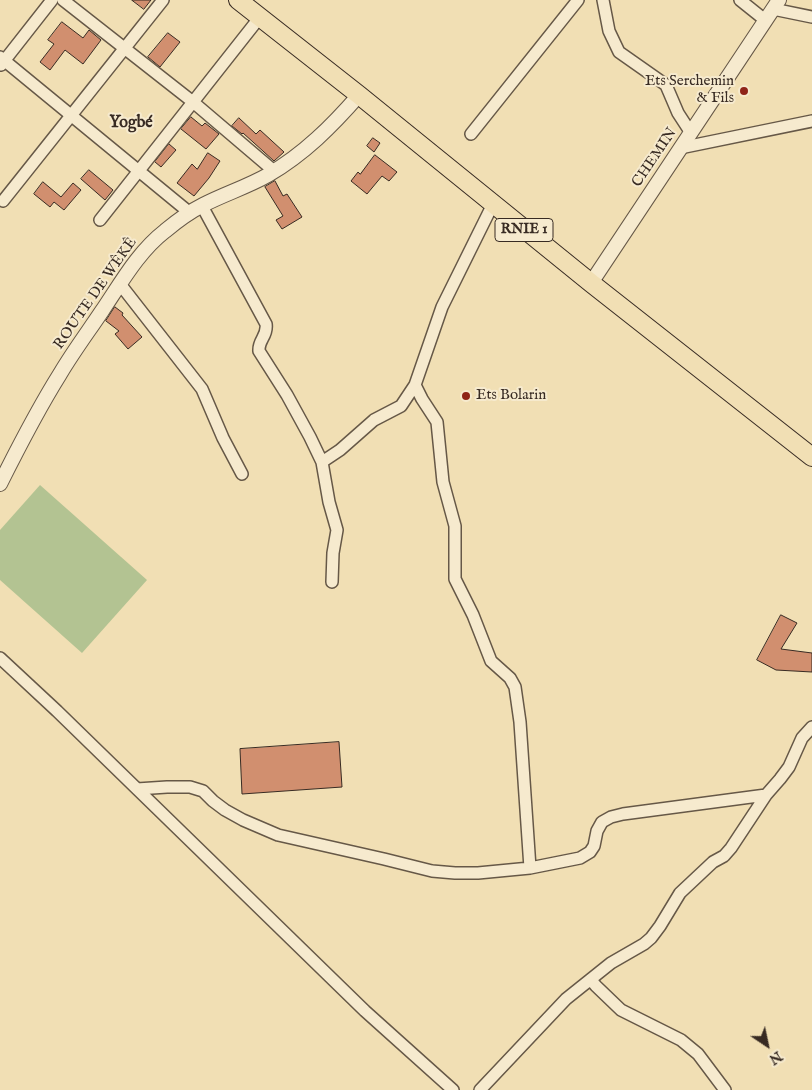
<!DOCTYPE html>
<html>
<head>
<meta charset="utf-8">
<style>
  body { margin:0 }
  #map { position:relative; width:812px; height:1090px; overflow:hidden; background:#f1dfb4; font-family:"IM FELL English",serif }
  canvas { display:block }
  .north { position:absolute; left:742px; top:1020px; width:50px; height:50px; -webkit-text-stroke:4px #f6eace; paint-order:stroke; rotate:146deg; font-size:14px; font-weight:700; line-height:20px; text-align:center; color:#382b23 }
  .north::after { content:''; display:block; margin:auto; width:18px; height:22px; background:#382b23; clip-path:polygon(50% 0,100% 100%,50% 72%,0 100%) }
</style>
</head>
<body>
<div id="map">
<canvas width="812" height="1090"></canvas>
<div class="north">N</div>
</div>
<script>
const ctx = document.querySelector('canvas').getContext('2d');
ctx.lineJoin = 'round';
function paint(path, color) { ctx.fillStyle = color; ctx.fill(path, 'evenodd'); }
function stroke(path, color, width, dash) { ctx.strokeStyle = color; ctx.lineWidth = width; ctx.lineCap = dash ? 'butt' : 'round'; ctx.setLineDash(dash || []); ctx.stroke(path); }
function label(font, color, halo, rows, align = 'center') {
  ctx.font = font + ' "IM FELL English",serif'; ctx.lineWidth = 4; ctx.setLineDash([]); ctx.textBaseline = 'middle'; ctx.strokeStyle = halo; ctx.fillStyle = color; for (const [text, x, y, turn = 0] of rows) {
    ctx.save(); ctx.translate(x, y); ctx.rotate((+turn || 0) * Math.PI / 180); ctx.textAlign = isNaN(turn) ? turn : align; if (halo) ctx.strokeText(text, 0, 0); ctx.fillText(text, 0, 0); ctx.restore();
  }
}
const green = new Path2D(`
  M 40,485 L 147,580 L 82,653 L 0,580 L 0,530 Z`);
const building = new Path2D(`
  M 132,0 L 151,0 L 144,9 Z
  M 62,22 L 83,38 L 89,30 L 101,40 L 83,64 L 65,50 L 50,70 L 40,62 L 54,44 L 48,40 Z
  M 168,33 L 180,42 L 160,67 L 148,57 Z
  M 191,117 L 202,126 L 205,123 L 219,134 L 206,149 L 181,129 Z
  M 239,118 L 256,134 L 260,130 L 284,152 L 274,161 L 243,133 L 242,134 L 232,126 Z
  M 373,138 L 380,143 L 374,152 L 367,146 Z
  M 169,144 L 176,150 L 161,167 L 155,162 Z
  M 208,153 L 220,161 L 209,178 L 194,196 L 177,183 L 192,164 L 197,169 Z
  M 375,155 L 397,172 L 389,181 L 382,176 L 367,194 L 351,181 L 358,172 L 360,174 Z
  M 89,170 L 113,190 L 105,200 L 81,179 Z
  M 275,181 L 283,196 L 287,194 L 302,217 L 282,229 L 276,220 L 283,216 L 265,187 Z
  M 43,182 L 61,197 L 73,183 L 81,190 L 64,210 L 54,202 L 50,207 L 34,194 Z
  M 115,307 L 123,313 L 122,315 L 142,337 L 128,349 L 115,334 L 119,331 L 106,321 Z
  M 781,615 L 797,623 L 781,649 L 812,653 L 812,672 L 776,670 L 757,660 Z
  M 339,742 L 342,787 L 242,794 L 240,749 Z`);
const minor = new Path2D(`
  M 63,0 L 193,102 L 274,171
  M 603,0 L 609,31 L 619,52 L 666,85 L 678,113 L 691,133
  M 740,0 L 765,20
  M 773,9 L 812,17
  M 0,57 L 190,213
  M 1,65 L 52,0
  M 471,134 L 578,0
  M 680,148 L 812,121
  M 3,201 L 163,0
  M 493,204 L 442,307 L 415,385 L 422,399 L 437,422 L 443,482 L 455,526 L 455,579 L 473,615 L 491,661 L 510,678 L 515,687 L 520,722 L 530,868
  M 202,206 L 266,324 C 268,336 258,340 259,351 L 287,395 L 310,437 L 322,462 L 329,502 L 337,530 L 333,553 L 332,582
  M 100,220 L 260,17
  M 120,284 L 202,389 L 223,438 L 242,474
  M 322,462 L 340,450 L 374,420 L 401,406 L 415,385
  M 0,658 L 57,711 L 365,1011 L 453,1090
  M 137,789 L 167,787 L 190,787 L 203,791 L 213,801 L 225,810 L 243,820 L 278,835 L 384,859 L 432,871 L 455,873 L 478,873 L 530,868 L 580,858 L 590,852 L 594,846 L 597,831 L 602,822 L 611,817 L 623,814 L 766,795
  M 591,980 L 596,986 L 621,1010 L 681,1040 L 698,1054 L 725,1090
  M 480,1090 L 566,999 L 611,963 L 644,944 L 651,938 L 660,926 L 680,893 L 713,862 L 724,856 L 731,848 L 766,795 L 780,779 L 789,767 L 802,738 L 812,727`);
const tertiary = new Path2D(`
  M 591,283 L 779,0
  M 0,484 C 19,446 38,409 60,374 C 73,352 88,332 102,311 C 121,283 138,252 165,231 C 177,221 189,212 203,205 C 224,194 247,187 268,175 C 304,154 332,126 359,95`);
const trunk = new Path2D(`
  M 238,0 L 359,95 L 591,283 L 812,457`);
const markers = [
  [744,91,5,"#8f2418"],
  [466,396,5,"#8f2418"]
];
const shields = [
  [524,230,58]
];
const shieldNames = [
  ["RNIE 1",524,230]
];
const poiNames = [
  ["Ets Serchemin",734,82],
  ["& Fils",734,99],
  ["Ets Bolarin",476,396,"left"]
];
const streetNames = [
  ["CHEMIN",655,158,-56],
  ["ROUTE DE WÊKÊ",96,294,-55]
];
const neighbourhoodNames = [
  ["Yogbé",131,124]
];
paint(green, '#b3c392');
paint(building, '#d18f6f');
stroke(building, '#382b23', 1);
stroke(minor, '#665847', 14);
stroke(tertiary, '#665847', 16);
stroke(trunk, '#382b23', 20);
stroke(minor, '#f6eace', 11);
stroke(tertiary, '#f6eace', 14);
stroke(trunk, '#f1dfb4', 18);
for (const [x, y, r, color] of markers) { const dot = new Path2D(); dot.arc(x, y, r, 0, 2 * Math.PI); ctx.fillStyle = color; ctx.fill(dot); stroke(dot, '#f6eace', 2); }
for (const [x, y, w] of shields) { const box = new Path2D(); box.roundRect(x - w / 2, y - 11.5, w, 23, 4); ctx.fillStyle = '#f6eace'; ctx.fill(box); stroke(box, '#382b23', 1); }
label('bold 14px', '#382b23', null, shieldNames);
label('15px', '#382b23', '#f6eace', poiNames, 'right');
label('15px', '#382b23', '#f6eace', streetNames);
label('bold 16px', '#382b23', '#f6eace', neighbourhoodNames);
</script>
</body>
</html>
